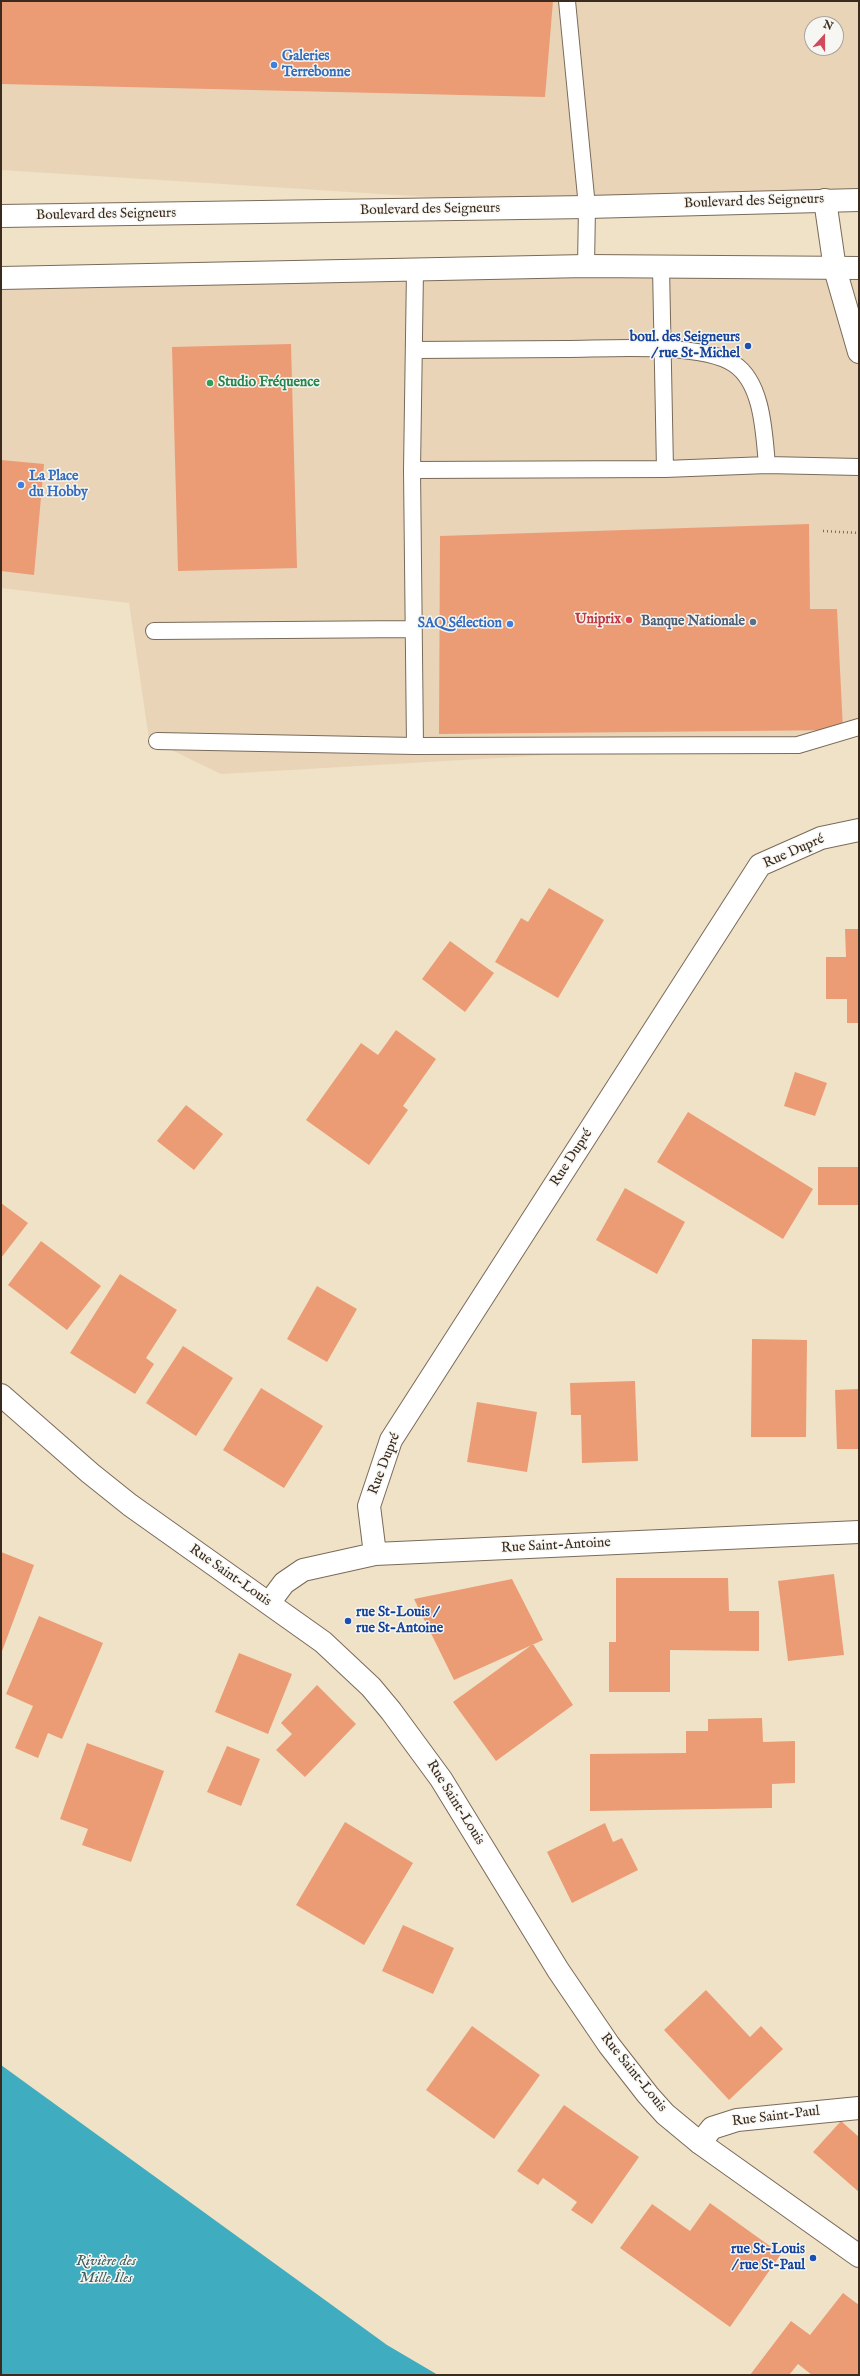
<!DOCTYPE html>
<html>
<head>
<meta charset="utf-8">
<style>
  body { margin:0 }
  #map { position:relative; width:860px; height:2376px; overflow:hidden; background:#f0e2c7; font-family:"IM FELL English",serif }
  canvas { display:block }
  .frame { position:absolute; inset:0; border:2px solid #3b2a1e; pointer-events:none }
  .north { position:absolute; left:804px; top:16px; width:40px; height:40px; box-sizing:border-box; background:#f6f6f2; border:1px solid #aba49d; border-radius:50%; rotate:21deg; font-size:11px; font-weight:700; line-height:16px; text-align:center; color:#3b2a1e }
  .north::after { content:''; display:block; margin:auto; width:14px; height:18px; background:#d1495b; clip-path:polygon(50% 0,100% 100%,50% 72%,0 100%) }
</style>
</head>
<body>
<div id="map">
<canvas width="860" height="2376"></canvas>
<div class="frame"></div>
<div class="north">N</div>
</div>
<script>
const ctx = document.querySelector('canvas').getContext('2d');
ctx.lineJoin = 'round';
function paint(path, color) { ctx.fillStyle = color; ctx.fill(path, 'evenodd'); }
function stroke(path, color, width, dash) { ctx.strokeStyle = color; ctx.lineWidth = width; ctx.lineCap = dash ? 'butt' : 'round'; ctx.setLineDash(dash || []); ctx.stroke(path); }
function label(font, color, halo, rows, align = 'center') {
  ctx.font = font + ' "IM FELL English",serif'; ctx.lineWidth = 3; ctx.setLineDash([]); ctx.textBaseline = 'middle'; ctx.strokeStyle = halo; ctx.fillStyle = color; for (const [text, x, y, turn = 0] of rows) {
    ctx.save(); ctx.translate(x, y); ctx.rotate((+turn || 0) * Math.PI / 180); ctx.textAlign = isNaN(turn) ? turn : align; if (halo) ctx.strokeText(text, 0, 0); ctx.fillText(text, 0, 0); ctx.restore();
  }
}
const built = new Path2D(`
  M 1,1 L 859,1 L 859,197 L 587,207 L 1,170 ZM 812,24 L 836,24 L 836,48 L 812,48 Z
  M 859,269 L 859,737 L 221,774 L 149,739 L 129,603 L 1,588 L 1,278 Z`);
const water = new Path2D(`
  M 1,2065 L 387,2345 L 438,2375 L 1,2375 Z`);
const building = new Path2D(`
  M 2,1 L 553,1 L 545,97 L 1,84 Z
  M 291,344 L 297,568 L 178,571 L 172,347 Z
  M 1,460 L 44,464 L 34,575 L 1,571 Z
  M 809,524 L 810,609 L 837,609 L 843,730 L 439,734 L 440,536 Z
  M 549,888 L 604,920 L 558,998 L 495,962 L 521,918 L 528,922 Z
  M 845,929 L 859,929 L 859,1023 L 847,1023 L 847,999 L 826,999 L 826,957 L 846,957 Z
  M 450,941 L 494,973 L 465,1012 L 422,979 Z
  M 396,1030 L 436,1059 L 403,1106 L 408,1110 L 369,1165 L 306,1120 L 361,1043 L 378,1055 Z
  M 795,1072 L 827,1083 L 815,1116 L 784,1106 Z
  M 186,1105 L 223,1134 L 194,1170 L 157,1141 Z
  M 688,1112 L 813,1189 L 783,1239 L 657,1162 Z
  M 818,1167 L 859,1167 L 859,1205 L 818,1205 Z
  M 625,1188 L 685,1222 L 657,1274 L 596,1240 Z
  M 1,1203 L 28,1223 L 1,1258 Z
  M 41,1241 L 101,1286 L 67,1330 L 8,1285 Z
  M 120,1274 L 177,1310 L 146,1358 L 154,1364 L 135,1394 L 70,1353 Z
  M 317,1286 L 357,1309 L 327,1362 L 287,1339 Z
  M 752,1339 L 807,1340 L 806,1437 L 751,1437 Z
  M 183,1346 L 233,1378 L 196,1436 L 146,1403 Z
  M 635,1381 L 638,1461 L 582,1463 L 581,1415 L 571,1415 L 570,1383 Z
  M 261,1388 L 323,1426 L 284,1488 L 223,1450 Z
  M 859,1389 L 859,1449 L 837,1449 L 835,1390 Z
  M 477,1402 L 537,1412 L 527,1472 L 467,1462 Z
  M 1,1552 L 34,1565 L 1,1654 Z
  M 834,1574 L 844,1655 L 788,1661 L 778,1581 Z
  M 616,1578 L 728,1578 L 729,1611 L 759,1611 L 759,1651 L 670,1650 L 670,1692 L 609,1692 L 609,1642 L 616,1642 Z
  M 512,1579 L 543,1640 L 454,1680 L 414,1599 Z
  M 39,1616 L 103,1643 L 62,1739 L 48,1733 L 38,1758 L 15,1748 L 33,1706 L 6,1694 Z
  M 533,1644 L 573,1705 L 496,1761 L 453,1702 Z
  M 239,1653 L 292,1674 L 268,1734 L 215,1712 Z
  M 317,1685 L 356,1724 L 305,1777 L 276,1750 L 292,1734 L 281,1723 Z
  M 762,1718 L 763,1742 L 795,1741 L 795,1783 L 772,1784 L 772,1808 L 590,1811 L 590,1754 L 686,1753 L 686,1731 L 708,1731 L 708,1719 Z
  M 87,1743 L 164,1771 L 131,1862 L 82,1845 L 88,1829 L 60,1819 Z
  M 227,1746 L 260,1759 L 241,1806 L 207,1792 Z
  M 345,1822 L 413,1863 L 364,1945 L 296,1905 Z
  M 605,1823 L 613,1842 L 622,1838 L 638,1870 L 572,1903 L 547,1852 Z
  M 403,1925 L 454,1948 L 433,1994 L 382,1971 Z
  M 706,1990 L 750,2037 L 761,2026 L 783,2049 L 729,2100 L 664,2030 Z
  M 472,2026 L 540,2075 L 494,2139 L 426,2090 Z
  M 564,2105 L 639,2157 L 592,2224 L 571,2210 L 577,2202 L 543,2178 L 538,2185 L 517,2171 Z
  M 841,2121 L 859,2137 L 859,2192 L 813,2152 Z
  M 710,2203 L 781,2254 L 730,2327 L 620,2248 L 652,2204 L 690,2231 Z
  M 843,2293 L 859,2305 L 859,2375 L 812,2375 L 798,2364 L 789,2375 L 750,2375 L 791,2321 L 810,2335 Z`);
const path = new Path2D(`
  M 823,531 L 859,533`);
const service = new Path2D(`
  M 567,1 L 587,207 L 586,266
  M 414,350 C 465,350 515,349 566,349 C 607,349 701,342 734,364 C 763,383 764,434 767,465 L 859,467
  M 665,469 L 767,465
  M 412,470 L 665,469 L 661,267
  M 154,631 L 412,629
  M 157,741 L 415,746 L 798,745 L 859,727
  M 415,746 L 412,470 L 415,270`);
const minor = new Path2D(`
  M 825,200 L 835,269 L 859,352
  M 375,1554 L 369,1506 L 391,1440 L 760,865 L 821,838 L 859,830
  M 269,1603 L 284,1583 L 303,1570 L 375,1554 L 859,1532
  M 700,2143 L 712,2128 L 737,2120 L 859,2108`);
const secondary = new Path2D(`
  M 1,216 L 587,207 L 859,200
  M 1,278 L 586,266 L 859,268
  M 1,1395 L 90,1473 L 130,1505 L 323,1642 L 371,1687 L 391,1711 L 441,1779 L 558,1970 L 609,2045 L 648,2095 L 665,2114 L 700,2143 L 859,2256`);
const markers = [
  [274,65,4,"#3f7fe0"],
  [748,346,4,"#1a4fb4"],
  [210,383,4,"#2e9e5b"],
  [21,485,4,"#3f7fe0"],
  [629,620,4,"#e0444e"],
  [753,622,4,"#5c6f8a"],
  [510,624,4,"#3f7fe0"],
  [348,1621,4,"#1a4fb4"],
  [813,2258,4,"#1a4fb4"]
];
const shopNames = [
  ["Galeries",282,57],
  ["Terrebonne",282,73],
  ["La Place",29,477],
  ["du Hobby",29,493],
  ["SAQ Sélection",502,624,"right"]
];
const streetNames = [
  ["Boulevard des Seigneurs",754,202,-2],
  ["Boulevard des Seigneurs",430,210,-1],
  ["Boulevard des Seigneurs",106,215,-1],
  ["Rue Dupré",794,852,-24],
  ["Rue Dupré",572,1158,-57],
  ["Rue Dupré",385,1464,-69],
  ["Rue Saint-Antoine",556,1546,-3],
  ["Rue Saint-Louis",230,1576,35],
  ["Rue Saint-Louis",455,1803,58],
  ["Rue Saint-Louis",633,2073,51],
  ["Rue Saint-Paul",776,2117,-7]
];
const transitNames = [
  ["boul. des Seigneurs",740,338],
  ["/ rue St-Michel",740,354],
  ["rue St-Louis /",356,1613,"left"],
  ["rue St-Antoine",356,1629,"left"],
  ["rue St-Louis",805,2250],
  ["/ rue St-Paul",805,2266]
];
const leisureNames = [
  ["Studio Fréquence",218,383]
];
const healthNames = [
  ["Uniprix",621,620]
];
const serviceNames = [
  ["Banque Nationale",745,622]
];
const waterNames = [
  ["Rivière des",106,2262],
  ["Mille Îles",106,2279]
];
paint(built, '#e9d4b8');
paint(water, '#40acbf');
paint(building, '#eb9c74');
stroke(service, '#7a6a59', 18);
stroke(minor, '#7a6a59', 24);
stroke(secondary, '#7a6a59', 24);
stroke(path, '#7a6a59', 2.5, [1, 3]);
stroke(service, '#fff', 16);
stroke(minor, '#fff', 22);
stroke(secondary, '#fff', 22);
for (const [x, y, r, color] of markers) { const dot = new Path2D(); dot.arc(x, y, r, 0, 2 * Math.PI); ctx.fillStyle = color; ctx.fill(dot); stroke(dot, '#f6f6f2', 1.5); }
label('bold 14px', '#366cbe', '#f6f6f2', shopNames, 'left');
label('14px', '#3b2a1e', '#f6f6f2', streetNames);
label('bold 14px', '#164399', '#f6f6f2', transitNames, 'right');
label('bold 14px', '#27864d', '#f6f6f2', leisureNames, 'left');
label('bold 14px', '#be3a42', '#f6f6f2', healthNames, 'right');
label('bold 14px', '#4e5e75', '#f6f6f2', serviceNames, 'right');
label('italic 15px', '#3d5e5e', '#f6f6f2', waterNames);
</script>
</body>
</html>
